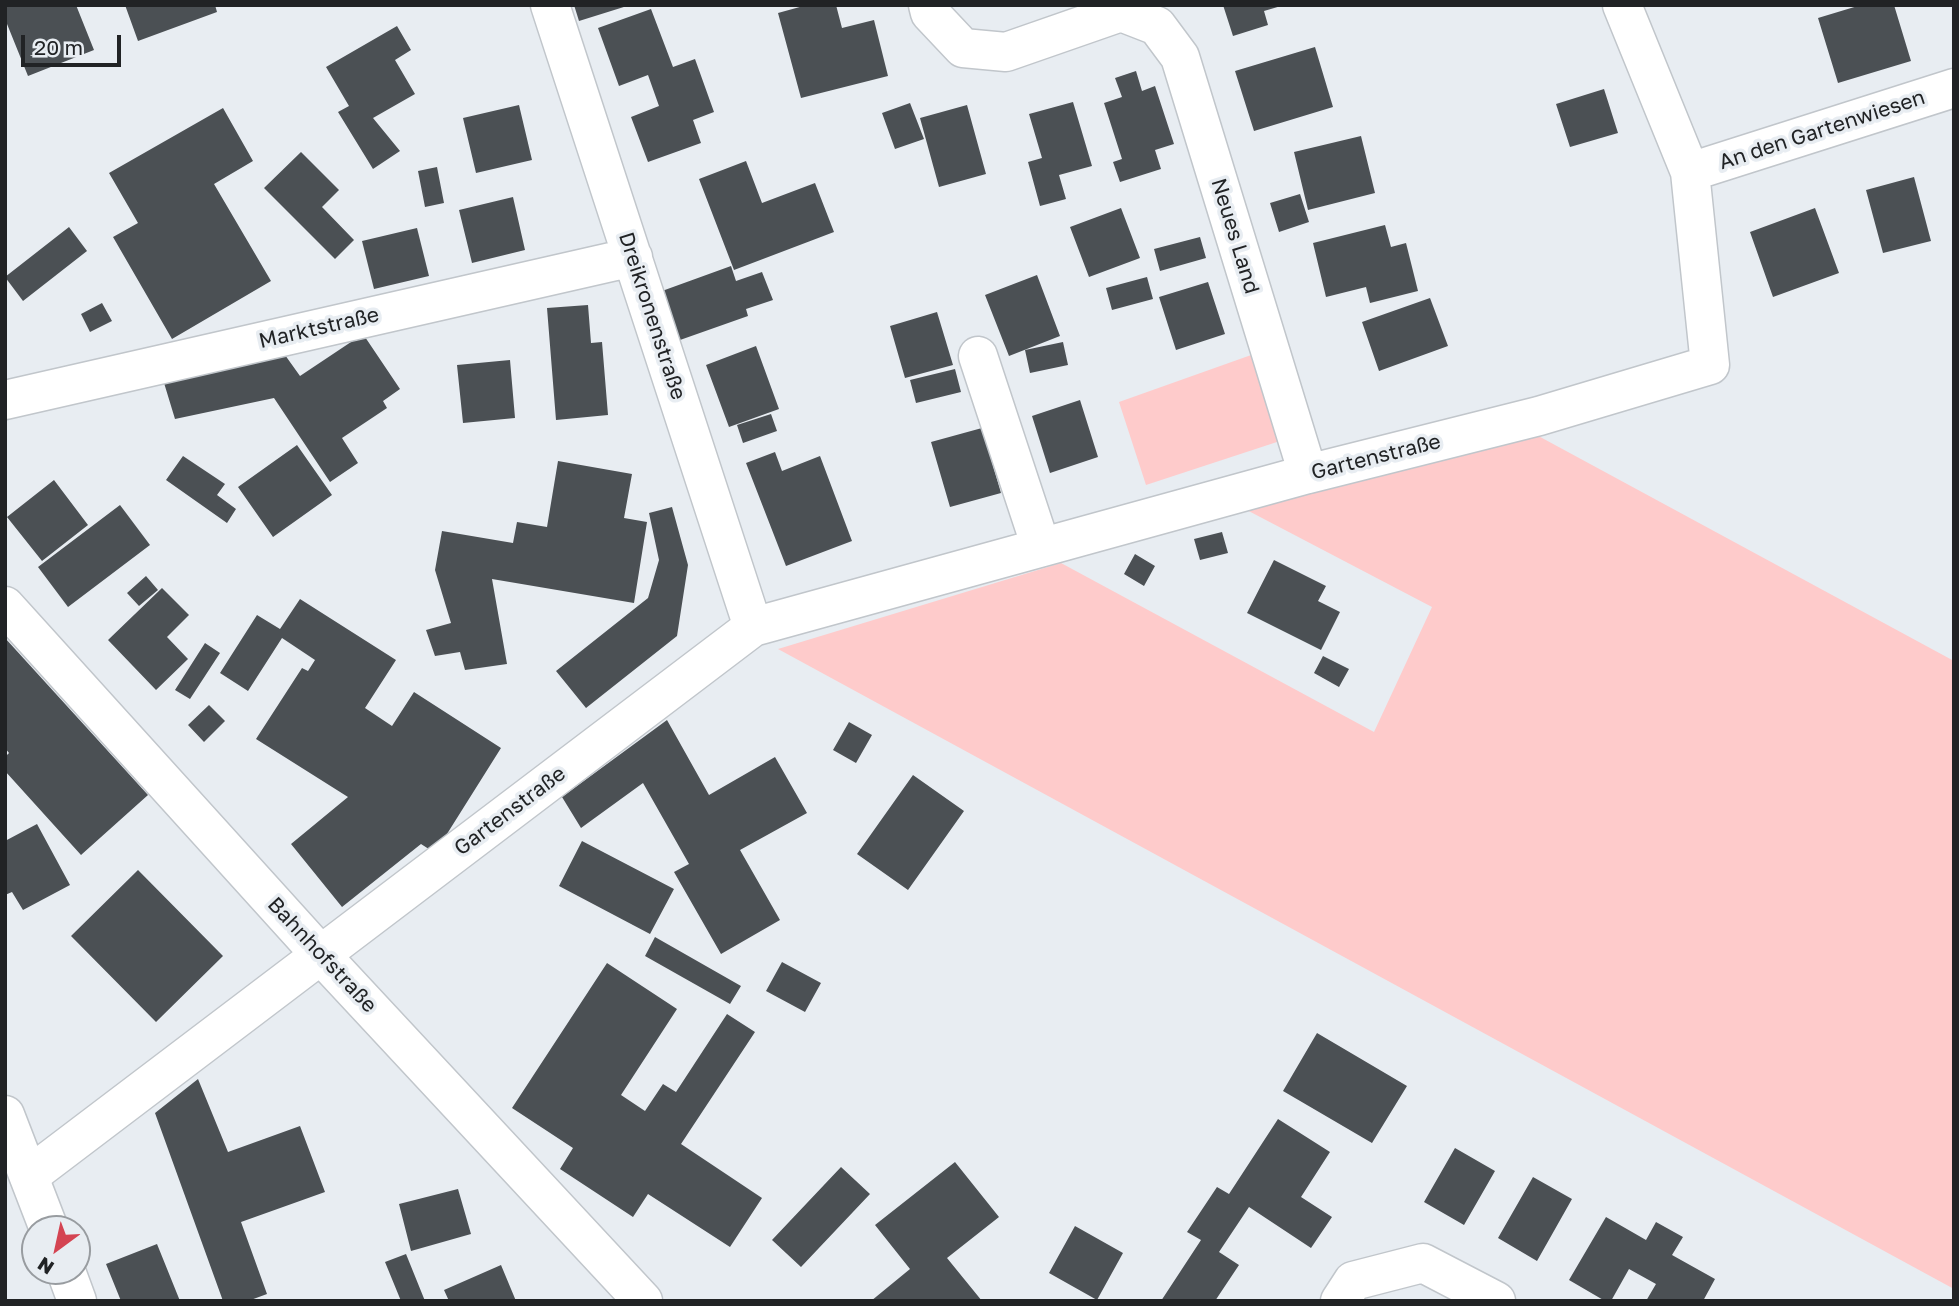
<!DOCTYPE html>
<html>
<head>
<meta charset="utf-8">
<style>
  body { margin:0 }
  #map { position:relative; width:1959px; height:1306px; overflow:hidden; background:#e8edf2; font-family:"Golos Text",sans-serif }
  canvas { display:block }
  .frame { position:absolute; inset:0; border:7px solid #212325; pointer-events:none }
  .north { position:absolute; left:21px; top:1215px; width:70px; height:70px; box-sizing:border-box; background:#e8edf2; border:2px solid #989ca0; border-radius:50%; rotate:213deg; font-size:19px; font-weight:700; line-height:28px; text-align:center; color:#212325 }
  .north::after { content:''; display:block; margin:auto; width:24px; height:32px; background:#d44452; clip-path:polygon(50% 0,100% 100%,50% 72%,0 100%) }
  .scale { position:absolute; left:21px; top:35px; width:100px; height:32px; box-sizing:border-box; border:4px solid #212325; border-top:0; padding-left:9px; font-size:21px; line-height:24px; white-space:nowrap; color:#212325; -webkit-text-stroke:5px #e8edf2; paint-order:stroke }
</style>
</head>
<body>
<div id="map">
<canvas width="1959" height="1306"></canvas>
<div class="frame"></div>
<div class="north">N</div>
<div class="scale">20 m</div>
</div>
<script>
const ctx = document.querySelector('canvas').getContext('2d');
ctx.lineJoin = 'round';
function paint(path, color) { ctx.fillStyle = color; ctx.fill(path, 'evenodd'); }
function stroke(path, color, width, dash) { ctx.strokeStyle = color; ctx.lineWidth = width; ctx.lineCap = dash ? 'butt' : 'round'; ctx.setLineDash(dash || []); ctx.stroke(path); }
function label(font, color, halo, rows, align = 'center') {
  ctx.font = font + ' "Golos Text",sans-serif'; ctx.lineWidth = 7; ctx.setLineDash([]); ctx.textBaseline = 'middle'; ctx.strokeStyle = halo; ctx.fillStyle = color; for (const [text, x, y, turn = 0] of rows) {
    ctx.save(); ctx.translate(x, y); ctx.rotate((+turn || 0) * Math.PI / 180); ctx.textAlign = isNaN(turn) ? turn : align; if (halo) ctx.strokeText(text, 0, 0); ctx.fillText(text, 0, 0); ctx.restore();
  }
}
const green = new Path2D(`
  M 1254,354 L 1280,441 L 1146,485 L 1119,402 Z
  M 1531,432 L 1954,661 L 1954,1289 L 778,649 L 1061,563 L 1374,732 L 1432,607 L 1241,507 Z`);
const building = new Path2D(`
  M 5,5 L 76,5 L 94,50 L 28,76 L 5,19 Z
  M 125,5 L 215,5 L 217,12 L 138,41 Z
  M 574,5 L 627,5 L 627,6 L 579,21 Z
  M 807,5 L 836,5 L 842,28 L 874,20 L 888,76 L 801,98 L 778,13 Z
  M 1223,5 L 1281,5 L 1281,6 L 1264,11 L 1268,25 L 1233,36 Z
  M 1861,5 L 1894,5 L 1911,61 L 1838,83 L 1818,18 Z
  M 651,9 L 673,67 L 695,59 L 714,112 L 693,120 L 701,143 L 648,162 L 631,117 L 659,106 L 648,75 L 619,86 L 598,28 Z
  M 397,26 L 411,50 L 395,60 L 415,94 L 373,118 L 400,151 L 373,169 L 338,112 L 349,106 L 326,67 Z
  M 1315,47 L 1333,107 L 1254,131 L 1235,71 Z
  M 1136,71 L 1142,91 L 1155,86 L 1174,144 L 1155,150 L 1161,169 L 1120,182 L 1113,162 L 1122,159 L 1104,103 L 1122,97 L 1115,78 Z
  M 1604,89 L 1618,133 L 1570,147 L 1556,104 Z
  M 1073,102 L 1092,166 L 1059,175 L 1066,199 L 1040,206 L 1028,162 L 1042,158 L 1029,114 Z
  M 910,103 L 924,139 L 895,149 L 882,113 Z
  M 519,105 L 532,160 L 476,173 L 463,118 Z
  M 967,105 L 986,174 L 939,187 L 920,118 Z
  M 223,108 L 253,161 L 214,184 L 271,281 L 172,339 L 113,237 L 138,223 L 109,173 Z
  M 1361,136 L 1375,193 L 1308,210 L 1294,152 Z
  M 301,152 L 339,190 L 322,207 L 354,240 L 335,259 L 264,188 Z
  M 746,161 L 762,203 L 815,183 L 834,232 L 734,270 L 699,179 Z
  M 437,167 L 444,203 L 425,207 L 418,171 Z
  M 1914,177 L 1931,241 L 1883,253 L 1866,190 Z
  M 1300,194 L 1309,222 L 1279,232 L 1270,203 Z
  M 513,197 L 525,250 L 472,263 L 459,210 Z
  M 1121,208 L 1140,258 L 1089,277 L 1070,227 Z
  M 1815,208 L 1839,273 L 1773,297 L 1750,232 Z
  M 1385,225 L 1391,247 L 1406,243 L 1418,291 L 1370,303 L 1366,287 L 1326,297 L 1313,243 Z
  M 69,227 L 87,251 L 23,301 L 5,277 Z
  M 417,228 L 429,276 L 374,289 L 362,241 Z
  M 1200,237 L 1206,258 L 1160,271 L 1154,249 Z
  M 731,266 L 736,281 L 762,272 L 773,300 L 746,309 L 748,316 L 680,340 L 662,291 Z
  M 1037,275 L 1060,336 L 1009,356 L 985,295 Z
  M 1147,277 L 1153,299 L 1112,310 L 1106,288 Z
  M 1208,282 L 1225,334 L 1176,350 L 1159,297 Z
  M 1430,298 L 1448,346 L 1379,371 L 1362,322 Z
  M 102,303 L 112,321 L 90,332 L 81,314 Z
  M 588,305 L 591,343 L 602,342 L 608,415 L 556,420 L 547,308 Z
  M 937,312 L 953,365 L 905,378 L 890,326 Z
  M 363,334 L 400,389 L 383,401 L 387,408 L 342,438 L 358,463 L 330,482 L 274,398 L 175,419 L 161,373 L 280,348 L 300,376 Z
  M 1063,342 L 1068,365 L 1030,373 L 1025,350 Z
  M 756,346 L 779,409 L 729,427 L 706,365 Z
  M 510,360 L 515,418 L 463,423 L 457,365 Z
  M 955,369 L 961,392 L 916,403 L 910,380 Z
  M 1080,400 L 1098,457 L 1050,473 L 1032,416 Z
  M 771,414 L 777,431 L 743,443 L 737,425 Z
  M 982,428 L 1001,493 L 950,507 L 931,442 Z
  M 297,445 L 332,495 L 273,537 L 238,487 Z
  M 775,452 L 782,471 L 820,456 L 852,541 L 786,566 L 746,463 Z
  M 183,456 L 225,484 L 217,495 L 236,509 L 227,523 L 166,480 Z
  M 558,461 L 632,474 L 624,518 L 647,522 L 634,603 L 492,579 L 507,664 L 465,670 L 460,652 L 435,656 L 426,630 L 451,623 L 435,570 L 442,531 L 513,543 L 517,522 L 547,527 Z
  M 54,480 L 88,525 L 42,561 L 7,517 Z
  M 120,505 L 150,545 L 68,607 L 38,567 Z
  M 672,507 L 688,565 L 677,636 L 586,708 L 556,671 L 648,598 L 659,560 L 649,513 Z
  M 1222,532 L 1228,553 L 1200,560 L 1194,539 Z
  M 1135,554 L 1155,566 L 1144,586 L 1124,574 Z
  M 1274,560 L 1326,586 L 1318,601 L 1340,612 L 1321,650 L 1247,613 Z
  M 146,576 L 158,590 L 139,606 L 127,593 Z
  M 162,588 L 189,615 L 167,637 L 188,659 L 156,690 L 108,640 Z
  M 300,599 L 396,660 L 365,708 L 392,726 L 414,692 L 501,748 L 435,853 L 421,844 L 342,907 L 291,844 L 348,797 L 256,739 L 302,668 L 308,671 L 315,660 L 282,638 L 248,691 L 220,673 L 257,615 L 280,629 Z
  M 5,638 L 148,795 L 81,855 L 5,771 L 5,757 L 9,753 L 5,748 Z
  M 205,643 L 220,653 L 190,699 L 175,690 Z
  M 1323,656 L 1349,669 L 1339,687 L 1314,673 Z
  M 209,705 L 225,721 L 204,742 L 188,725 Z
  M 667,720 L 709,795 L 775,757 L 807,813 L 740,850 L 780,920 L 721,954 L 674,872 L 689,864 L 643,783 L 581,828 L 562,797 Z
  M 849,722 L 872,735 L 856,763 L 833,750 Z
  M 913,775 L 964,811 L 908,890 L 857,854 Z
  M 37,824 L 70,885 L 23,910 L 12,892 L 5,895 L 5,841 Z
  M 582,841 L 674,889 L 650,934 L 559,886 Z
  M 138,870 L 223,956 L 156,1022 L 71,936 Z
  M 655,937 L 741,986 L 730,1004 L 645,956 Z
  M 782,962 L 821,983 L 805,1012 L 766,991 Z
  M 607,963 L 677,1009 L 621,1095 L 645,1111 L 663,1084 L 676,1092 L 727,1014 L 755,1032 L 681,1144 L 762,1198 L 730,1247 L 648,1194 L 633,1217 L 560,1169 L 573,1148 L 512,1108 Z
  M 1317,1033 L 1407,1086 L 1372,1143 L 1283,1091 Z
  M 198,1079 L 228,1152 L 300,1126 L 325,1192 L 241,1222 L 267,1294 L 248,1301 L 223,1301 L 155,1113 Z
  M 1278,1119 L 1330,1152 L 1301,1197 L 1332,1217 L 1311,1248 L 1249,1207 L 1219,1252 L 1239,1265 L 1215,1301 L 1161,1301 L 1201,1240 L 1187,1232 L 1217,1187 L 1229,1194 Z
  M 1455,1148 L 1495,1171 L 1464,1225 L 1424,1202 Z
  M 955,1162 L 999,1217 L 947,1258 L 982,1301 L 871,1301 L 910,1269 L 875,1225 Z
  M 841,1167 L 870,1194 L 801,1267 L 772,1240 Z
  M 1533,1177 L 1572,1199 L 1537,1261 L 1498,1238 Z
  M 458,1189 L 471,1234 L 411,1251 L 399,1204 Z
  M 1606,1217 L 1646,1240 L 1656,1222 L 1683,1237 L 1672,1255 L 1715,1279 L 1703,1301 L 1646,1301 L 1656,1284 L 1629,1269 L 1611,1301 L 1605,1301 L 1569,1280 Z
  M 1075,1226 L 1123,1253 L 1097,1300 L 1049,1273 Z
  M 157,1244 L 180,1301 L 121,1301 L 106,1264 Z
  M 406,1254 L 425,1301 L 401,1301 L 385,1262 Z
  M 501,1265 L 516,1301 L 449,1301 L 444,1290 Z`);
const minor = new Path2D(`
  M 550,5 L 753,627
  M 928,5 L 930,13 L 963,48 L 1006,52 L 1121,12 L 1157,26
  M 1157,26 L 1180,57 L 1308,474
  M 1690,172 L 1954,88
  M 978,356 L 1041,547
  M 5,400 L 633,257
  M 5,606 L 320,954 L 643,1301
  M 29,1176 L 753,627 L 1308,474 L 1539,416 L 1710,365 L 1690,172 L 1622,5
  M 1340,1301 L 1353,1281 L 1423,1263 L 1496,1301`);
const tertiary = new Path2D(`
  M 5,1115 L 49,1229
  M 66,1271 L 77,1301`);
const streetNames = [
  ["An den Gartenwiesen",1822,130,-18],
  ["Neues Land",1235,236,73],
  ["Dreikronenstraße",652,316,72],
  ["Marktstraße",319,328,-13],
  ["Gartenstraße",1376,457,-14],
  ["Gartenstraße",510,811,-37],
  ["Bahnhofstraße",322,955,47]
];
paint(green, '#fecbcb');
paint(building, '#4b5054');
stroke(minor, '#c1c6cb', 41);
stroke(tertiary, '#c1c6cb', 41);
stroke(minor, '#fff', 38);
stroke(tertiary, '#fff', 38);
label('21px', '#212325', '#e8edf2', streetNames);
</script>
</body>
</html>
